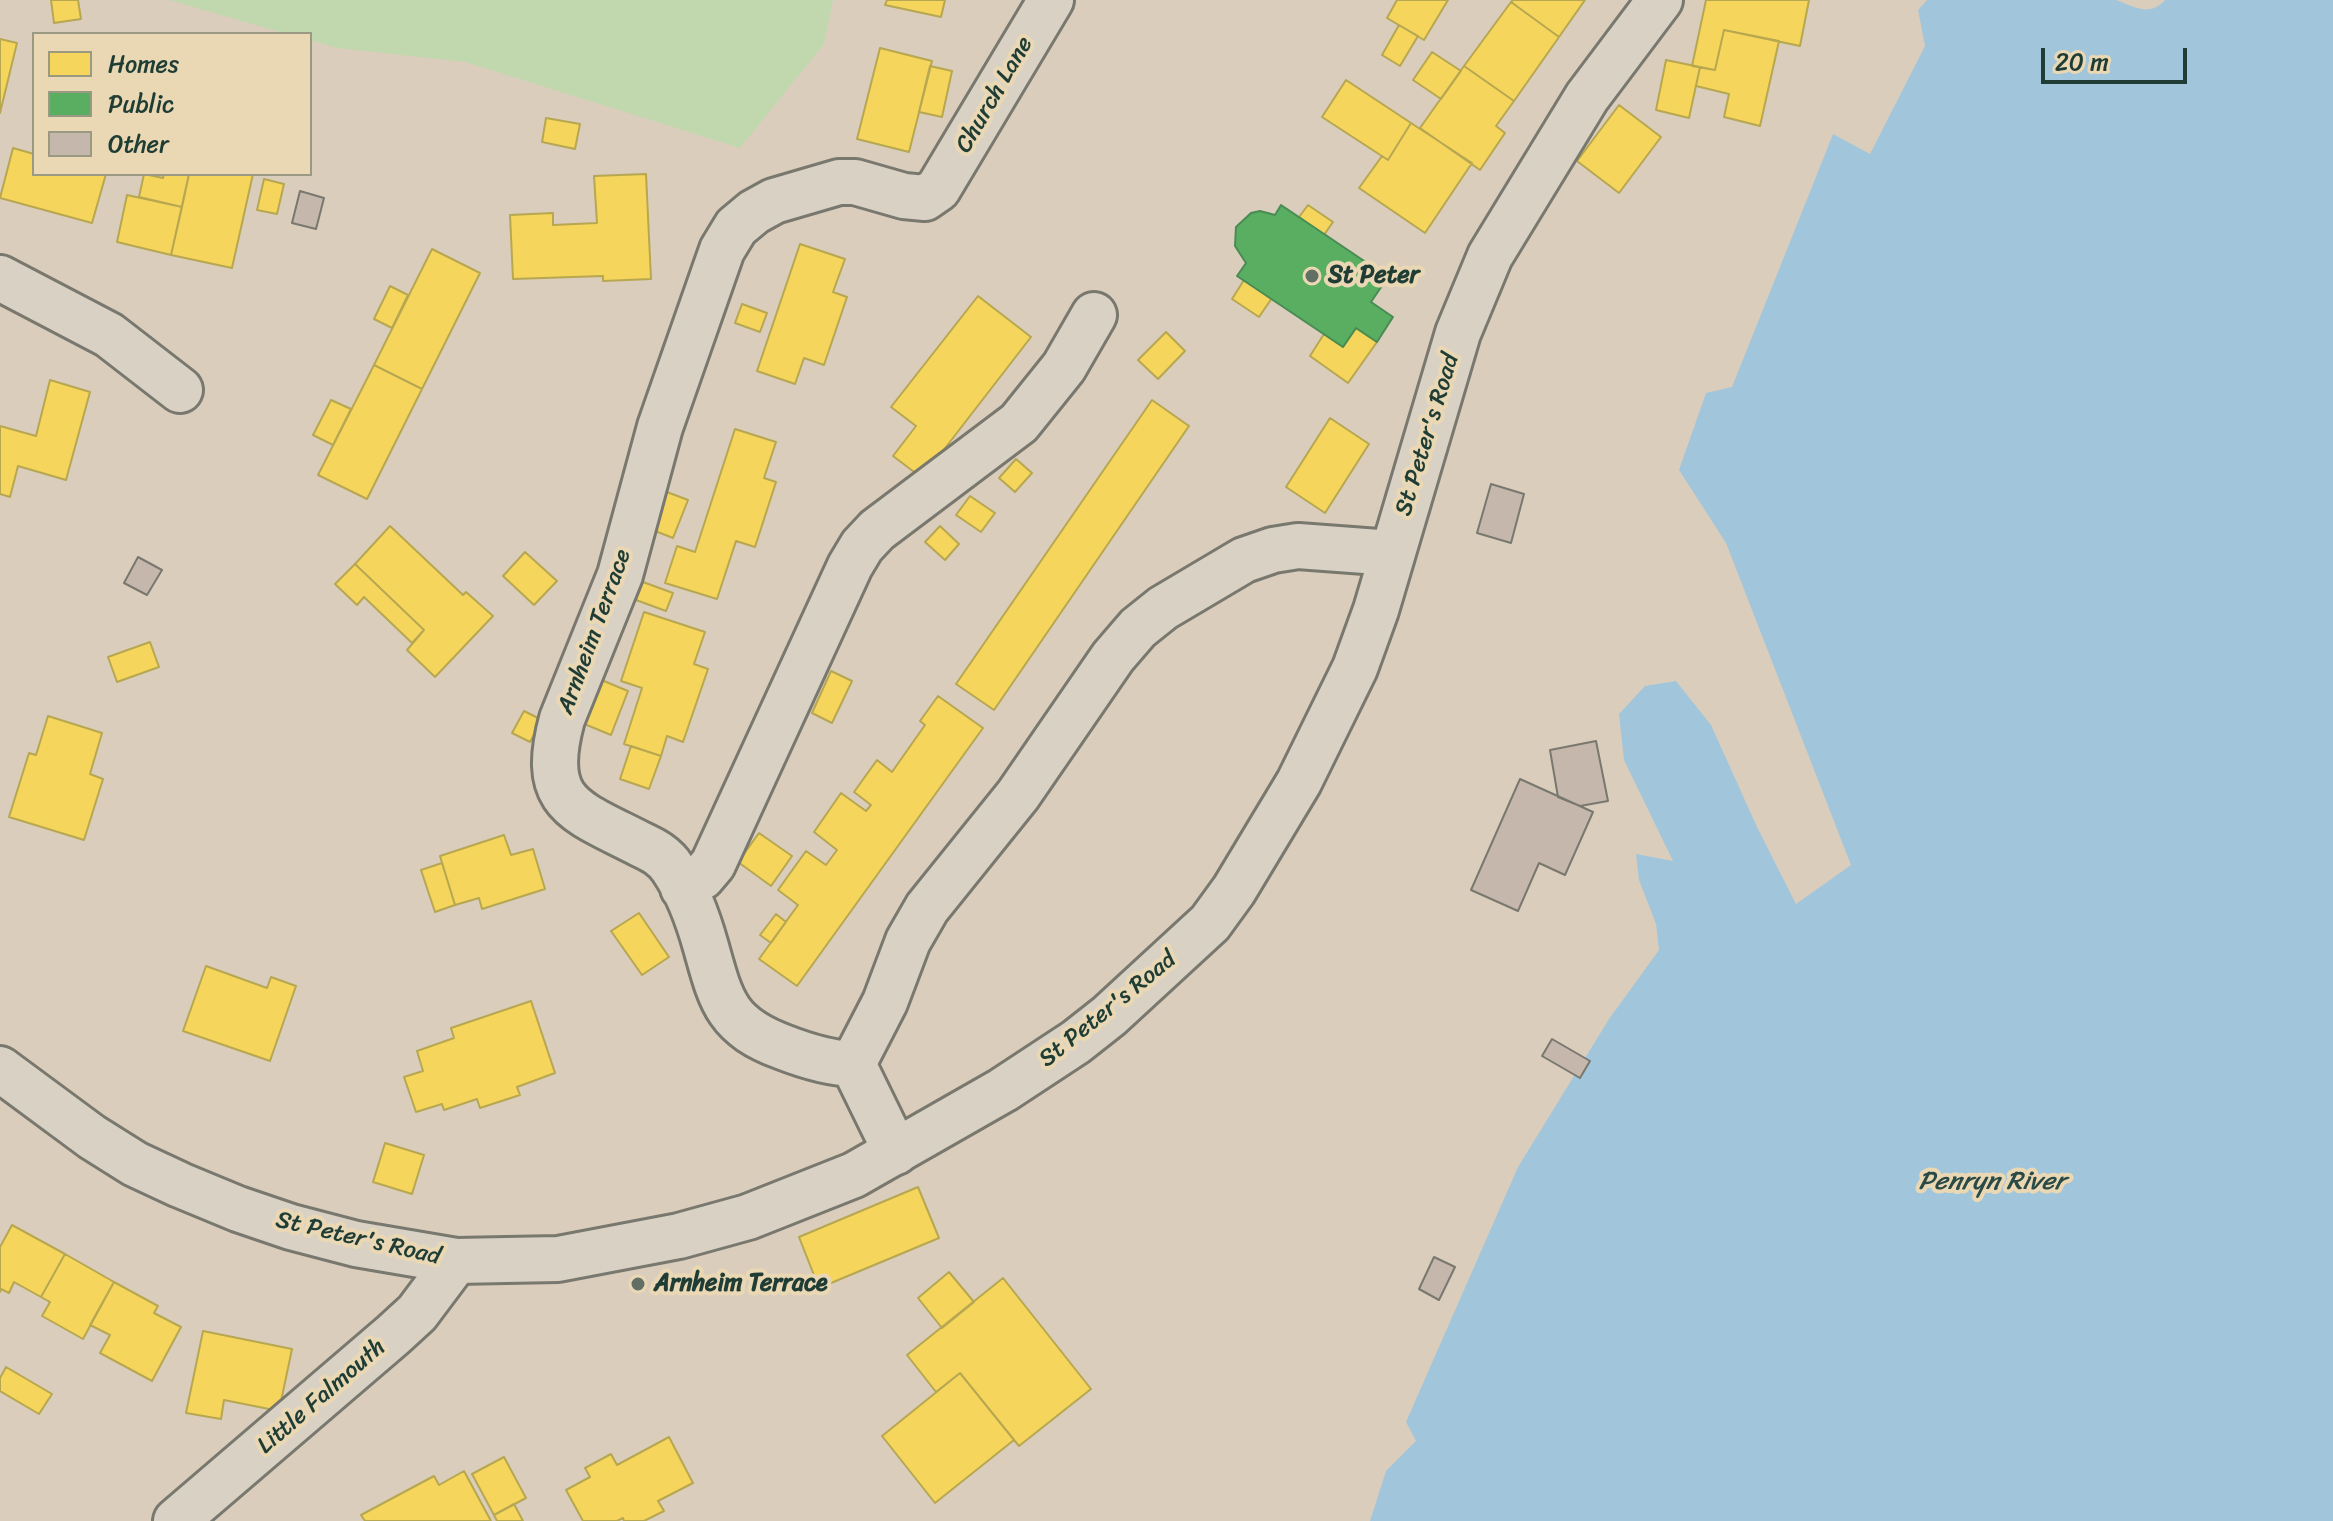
<!DOCTYPE html>
<html>
<head>
<meta charset="utf-8">
<style>
  body { margin:0 }
  #map { position:relative; width:2333px; height:1521px; overflow:hidden; background:#dbcdbc; font-family:Sriracha,sans-serif }
  canvas { display:block }
  .legend { position:absolute; left:32px; top:32px; width:280px; height:144px; box-sizing:border-box; background:#ead8b5; border:2px solid #999a81; margin:0; padding:10px 14px; list-style:none; font-size:24px; color:#1f3d34 }
  .legend li { display:flex; align-items:center; gap:16px; height:40px }
  .legend b { width:40px; border:2px solid #999a81 }
  .scale { position:absolute; left:2041px; top:48px; width:146px; height:36px; box-sizing:border-box; border:4px solid #1f3d34; border-top:0; padding-left:10px; font-size:24px; line-height:28px; white-space:nowrap; color:#1f3d34; -webkit-text-stroke:6px #ead8b5; paint-order:stroke }
</style>
</head>
<body>
<div id="map">
<canvas width="2333" height="1521"></canvas>
<ul class="legend">
<li><b style="height:22px;background:#f6d55c"></b>Homes</li>
<li><b style="height:22px;background:#5aae61"></b>Public</li>
<li><b style="height:22px;background:#c6b7ad"></b>Other</li>
</ul>
<div class="scale">20 m</div>
</div>
<script>
const ctx = document.querySelector('canvas').getContext('2d');
ctx.lineJoin = 'round';
function paint(path, color) { ctx.fillStyle = color; ctx.fill(path, 'evenodd'); }
function stroke(path, color, width, dash) { ctx.strokeStyle = color; ctx.lineWidth = width; ctx.lineCap = dash ? 'butt' : 'round'; ctx.setLineDash(dash || []); ctx.stroke(path); }
function label(font, color, halo, rows, align = 'center') {
  ctx.font = font + ' Sriracha,sans-serif'; ctx.lineWidth = 8; ctx.setLineDash([]); ctx.textBaseline = 'middle'; ctx.strokeStyle = halo; ctx.fillStyle = color; for (const [text, x, y, turn = 0] of rows) {
    ctx.save(); ctx.translate(x, y); ctx.rotate((+turn || 0) * Math.PI / 180); ctx.textAlign = isNaN(turn) ? turn : align; if (halo) ctx.strokeText(text, 0, 0); ctx.fillText(text, 0, 0); ctx.restore();
  }
}
const green = new Path2D(`
  M 169,0 L 833,0 L 824,44 L 740,148 L 465,62 L 337,48 L 310,40 L 310,34 L 287,34 Z`);
const water = new Path2D(`
  M 1927,0 L 2116,0 C 2135,7 2150,17 2165,0 L 2333,0 L 2333,1521 L 1370,1521 L 1386,1471 L 1416,1441 L 1406,1422 L 1518,1167 L 1609,1019 L 1659,950 L 1656,924 L 1639,880 L 1636,854 L 1673,861 L 1624,760 L 1619,714 L 1645,686 L 1676,681 L 1711,725 L 1757,827 L 1796,904 L 1851,865 L 1726,543 L 1679,470 L 1706,393 L 1732,387 L 1833,134 L 1870,154 L 1925,46 L 1918,10 Z`);
const homes = new Path2D(`
  M 51,0 L 78,0 L 81,19 L 54,23 Z
  M 887,0 L 945,0 L 941,17 L 885,5 Z
  M 1397,0 L 1448,0 L 1424,40 L 1387,18 Z
  M 1513,0 L 1585,0 L 1559,37 L 1511,2 Z
  M 1706,0 L 1809,0 L 1800,46 L 1724,30 L 1715,70 L 1692,66 Z
  M 1511,2 L 1559,37 L 1514,101 L 1464,66 Z
  M 1399,25 L 1418,36 L 1400,66 L 1382,55 Z
  M 1724,30 L 1779,41 L 1760,126 L 1724,117 L 1729,94 L 1696,86 L 1700,67 L 1715,70 Z
  M 0,39 L 17,43 L 0,113 Z
  M 880,48 L 932,61 L 909,152 L 857,139 Z
  M 1432,52 L 1461,71 L 1441,99 L 1413,80 Z
  M 1666,60 L 1700,67 L 1689,118 L 1656,110 Z
  M 930,66 L 952,71 L 942,117 L 919,112 Z
  M 1464,66 L 1514,101 L 1496,126 L 1505,133 L 1480,170 L 1420,128 Z
  M 1346,80 L 1411,123 L 1388,160 L 1322,117 Z
  M 1619,105 L 1661,137 L 1619,193 L 1577,161 Z
  M 546,118 L 580,124 L 575,149 L 542,142 Z
  M 1411,123 L 1472,163 L 1425,233 L 1359,188 L 1382,156 L 1388,160 Z
  M 13,148 L 34,154 L 34,174 L 106,174 L 92,223 L 0,198 Z
  M 144,174 L 163,178 L 164,174 L 189,174 L 182,207 L 139,197 Z
  M 189,174 L 253,174 L 232,268 L 171,255 Z
  M 646,174 L 651,279 L 603,281 L 603,276 L 513,279 L 510,215 L 553,213 L 553,225 L 597,223 L 594,176 Z
  M 264,179 L 284,184 L 277,214 L 257,210 Z
  M 127,195 L 182,207 L 171,255 L 117,242 Z
  M 1308,205 L 1333,222 L 1324,235 L 1299,217 Z
  M 800,244 L 845,259 L 833,292 L 847,297 L 824,365 L 804,358 L 795,384 L 757,371 Z
  M 432,249 L 480,273 L 422,389 L 374,365 Z
  M 1244,280 L 1272,298 L 1259,317 L 1232,299 Z
  M 390,286 L 408,295 L 392,328 L 374,319 Z
  M 978,296 L 1031,337 L 922,478 L 893,456 L 916,426 L 891,407 Z
  M 742,304 L 767,313 L 760,332 L 735,323 Z
  M 1356,328 L 1377,342 L 1348,383 L 1310,356 L 1324,334 L 1343,347 Z
  M 1166,332 L 1185,351 L 1158,379 L 1138,360 Z
  M 374,365 L 422,389 L 367,499 L 318,475 Z
  M 50,380 L 90,392 L 66,480 L 18,466 L 10,497 L 0,494 L 0,426 L 36,436 Z
  M 331,400 L 351,409 L 333,445 L 313,435 Z
  M 1152,400 L 1189,426 L 994,710 L 956,684 Z
  M 1330,418 L 1369,444 L 1325,513 L 1286,487 Z
  M 735,429 L 776,442 L 764,478 L 776,482 L 755,547 L 736,541 L 717,599 L 665,583 L 677,546 L 695,552 Z
  M 1016,459 L 1032,473 L 1015,492 L 999,478 Z
  M 659,489 L 688,500 L 673,538 L 645,527 Z
  M 970,496 L 995,513 L 981,532 L 956,515 Z
  M 390,526 L 463,595 L 466,592 L 493,616 L 435,677 L 407,650 L 424,630 L 355,564 Z
  M 940,526 L 959,544 L 945,560 L 925,542 Z
  M 525,552 L 557,581 L 534,605 L 503,576 Z
  M 355,564 L 424,630 L 412,643 L 364,597 L 357,605 L 335,584 Z
  M 643,582 L 673,593 L 666,611 L 636,600 Z
  M 644,612 L 705,632 L 694,664 L 708,669 L 683,742 L 667,736 L 661,756 L 624,744 L 642,688 L 621,681 Z
  M 150,642 L 159,667 L 117,682 L 108,657 Z
  M 831,671 L 852,681 L 832,723 L 812,713 Z
  M 599,679 L 628,691 L 611,735 L 582,723 Z
  M 938,696 L 983,728 L 797,986 L 759,959 L 798,905 L 778,890 L 806,851 L 826,865 L 837,850 L 814,832 L 841,793 L 866,811 L 871,805 L 854,792 L 877,760 L 892,772 L 925,725 L 920,721 Z
  M 524,711 L 542,720 L 530,742 L 512,733 Z
  M 48,716 L 102,733 L 90,774 L 103,779 L 84,840 L 9,817 L 29,753 L 36,755 Z
  M 631,746 L 661,756 L 649,789 L 620,779 Z
  M 759,833 L 792,856 L 771,886 L 738,862 Z
  M 504,835 L 511,855 L 533,849 L 545,889 L 482,909 L 479,898 L 455,905 L 440,856 Z
  M 442,863 L 455,905 L 435,912 L 421,870 Z
  M 639,913 L 669,957 L 642,975 L 611,931 Z
  M 776,914 L 786,922 L 771,943 L 760,935 Z
  M 206,966 L 267,988 L 271,977 L 296,986 L 270,1061 L 183,1031 Z
  M 531,1001 L 555,1073 L 517,1087 L 520,1095 L 480,1108 L 477,1099 L 444,1110 L 442,1104 L 416,1112 L 404,1077 L 423,1071 L 417,1051 L 454,1038 L 451,1028 Z
  M 385,1143 L 424,1155 L 412,1194 L 373,1182 Z
  M 918,1187 L 939,1238 L 819,1288 L 799,1237 Z
  M 12,1225 L 65,1254 L 41,1297 L 14,1282 L 9,1293 L 1,1289 L 0,1292 L 0,1247 Z
  M 65,1254 L 114,1282 L 83,1339 L 42,1316 L 50,1302 L 41,1297 Z
  M 949,1272 L 974,1302 L 942,1328 L 918,1298 Z
  M 1003,1278 L 1091,1389 L 1019,1446 L 960,1373 L 936,1392 L 907,1355 Z
  M 114,1282 L 158,1306 L 154,1313 L 181,1327 L 152,1381 L 100,1353 L 110,1335 L 90,1325 Z
  M 203,1331 L 292,1349 L 279,1411 L 224,1400 L 221,1419 L 186,1413 Z
  M 6,1367 L 52,1394 L 39,1414 L 0,1391 L 0,1378 Z
  M 960,1373 L 1014,1440 L 935,1503 L 882,1436 Z
  M 669,1437 L 693,1483 L 658,1501 L 664,1511 L 644,1521 L 624,1521 L 623,1518 L 617,1521 L 583,1521 L 566,1490 L 590,1477 L 585,1468 L 611,1454 L 617,1465 Z
  M 504,1457 L 526,1498 L 494,1515 L 472,1474 Z
  M 464,1471 L 491,1521 L 365,1521 L 361,1515 L 434,1476 L 439,1485 Z
  M 514,1504 L 523,1521 L 497,1521 L 494,1515 Z`);
const public = new Path2D(`
  M 1281,205 L 1388,277 L 1371,302 L 1393,317 L 1377,342 L 1356,328 L 1343,347 L 1237,276 L 1246,263 L 1235,246 L 1236,227 L 1251,213 L 1260,211 L 1275,215 Z`);
const building = new Path2D(`
  M 300,191 L 324,198 L 316,229 L 292,223 Z
  M 1491,484 L 1524,494 L 1511,543 L 1477,533 Z
  M 138,557 L 162,570 L 147,595 L 124,583 Z
  M 1596,741 L 1608,801 L 1580,806 L 1558,797 L 1550,750 Z
  M 1520,779 L 1593,812 L 1565,875 L 1539,863 L 1518,911 L 1471,890 Z
  M 1552,1039 L 1590,1061 L 1580,1078 L 1542,1056 Z
  M 1434,1257 L 1455,1267 L 1439,1300 L 1419,1289 Z`);
const street = new Path2D(`
  M 0,278 L 109,335 L 180,390
  M 683,888 L 702,877 L 713,864 L 850,566 L 862,546 L 877,530 L 1019,423 L 1064,367 L 1094,315
  M 853,1064 C 828,1063 806,1056 783,1047 C 726,1026 721,1001 706,947 C 699,922 688,891 673,869 C 665,856 653,850 640,844 C 574,810 539,804 562,719 L 620,575 L 660,427 L 722,250 L 736,227 L 754,212 L 774,201 L 839,182 L 855,182 L 904,196 L 925,198 L 938,189 L 1051,0
  M 896,1152 L 853,1064 L 885,1002 L 908,941 L 927,908 L 1018,795 L 1113,657 L 1138,628 L 1163,608 L 1244,560 L 1273,550 L 1298,546 L 1392,553
  M 176,1521 L 393,1335 L 417,1313 L 456,1261`);
const secondary = new Path2D(`
  M 0,1069 L 92,1137 L 135,1164 L 180,1185 L 238,1209 L 291,1227 L 356,1244 L 456,1261 L 558,1259 L 679,1236 L 748,1217 L 854,1175 L 1003,1090 L 1076,1042 L 1109,1016 L 1210,923 L 1234,890 L 1299,782 L 1355,668 L 1376,610 L 1458,333 L 1490,256 L 1587,97 L 1660,0`);
const markers = [
  [1312,276,8,"#616f64"],
  [638,1284,8,"#616f64"]
];
const streetNames = [
  ["Church Lane",995,95,-60],
  ["St Peter's Road",1428,435,-73],
  ["Arnheim Terrace",595,632,-70],
  ["St Peter's Road",1108,1010,-39],
  ["St Peter's Road",358,1239,13],
  ["Little Falmouth",322,1397,-41]
];
const poiNames = [
  ["St Peter",1328,276],
  ["Arnheim Terrace",654,1284]
];
const waterNames = [
  ["Penryn River",1992,1182]
];
paint(green, '#c1d8af');
paint(water, '#a1c6db');
paint(homes, '#f6d55c');
stroke(homes, '#b6a750', 2);
paint(public, '#5aae61');
stroke(public, '#488c54', 2);
paint(building, '#c6b7ad');
stroke(building, '#79786f', 2);
stroke(street, '#79786f', 50);
stroke(secondary, '#79786f', 50);
stroke(street, '#d9d1c4', 44);
stroke(secondary, '#d9d1c4', 44);
for (const [x, y, r, color] of markers) { const dot = new Path2D(); dot.arc(x, y, r, 0, 2 * Math.PI); ctx.fillStyle = color; ctx.fill(dot); stroke(dot, '#ead8b5', 3); }
label('24px', '#1f3d34', '#ead8b5', streetNames);
label('bold 24px', '#1f3d34', '#ead8b5', poiNames, 'left');
label('italic 26px', '#2a4a46', '#ead8b5', waterNames);
</script>
</body>
</html>
